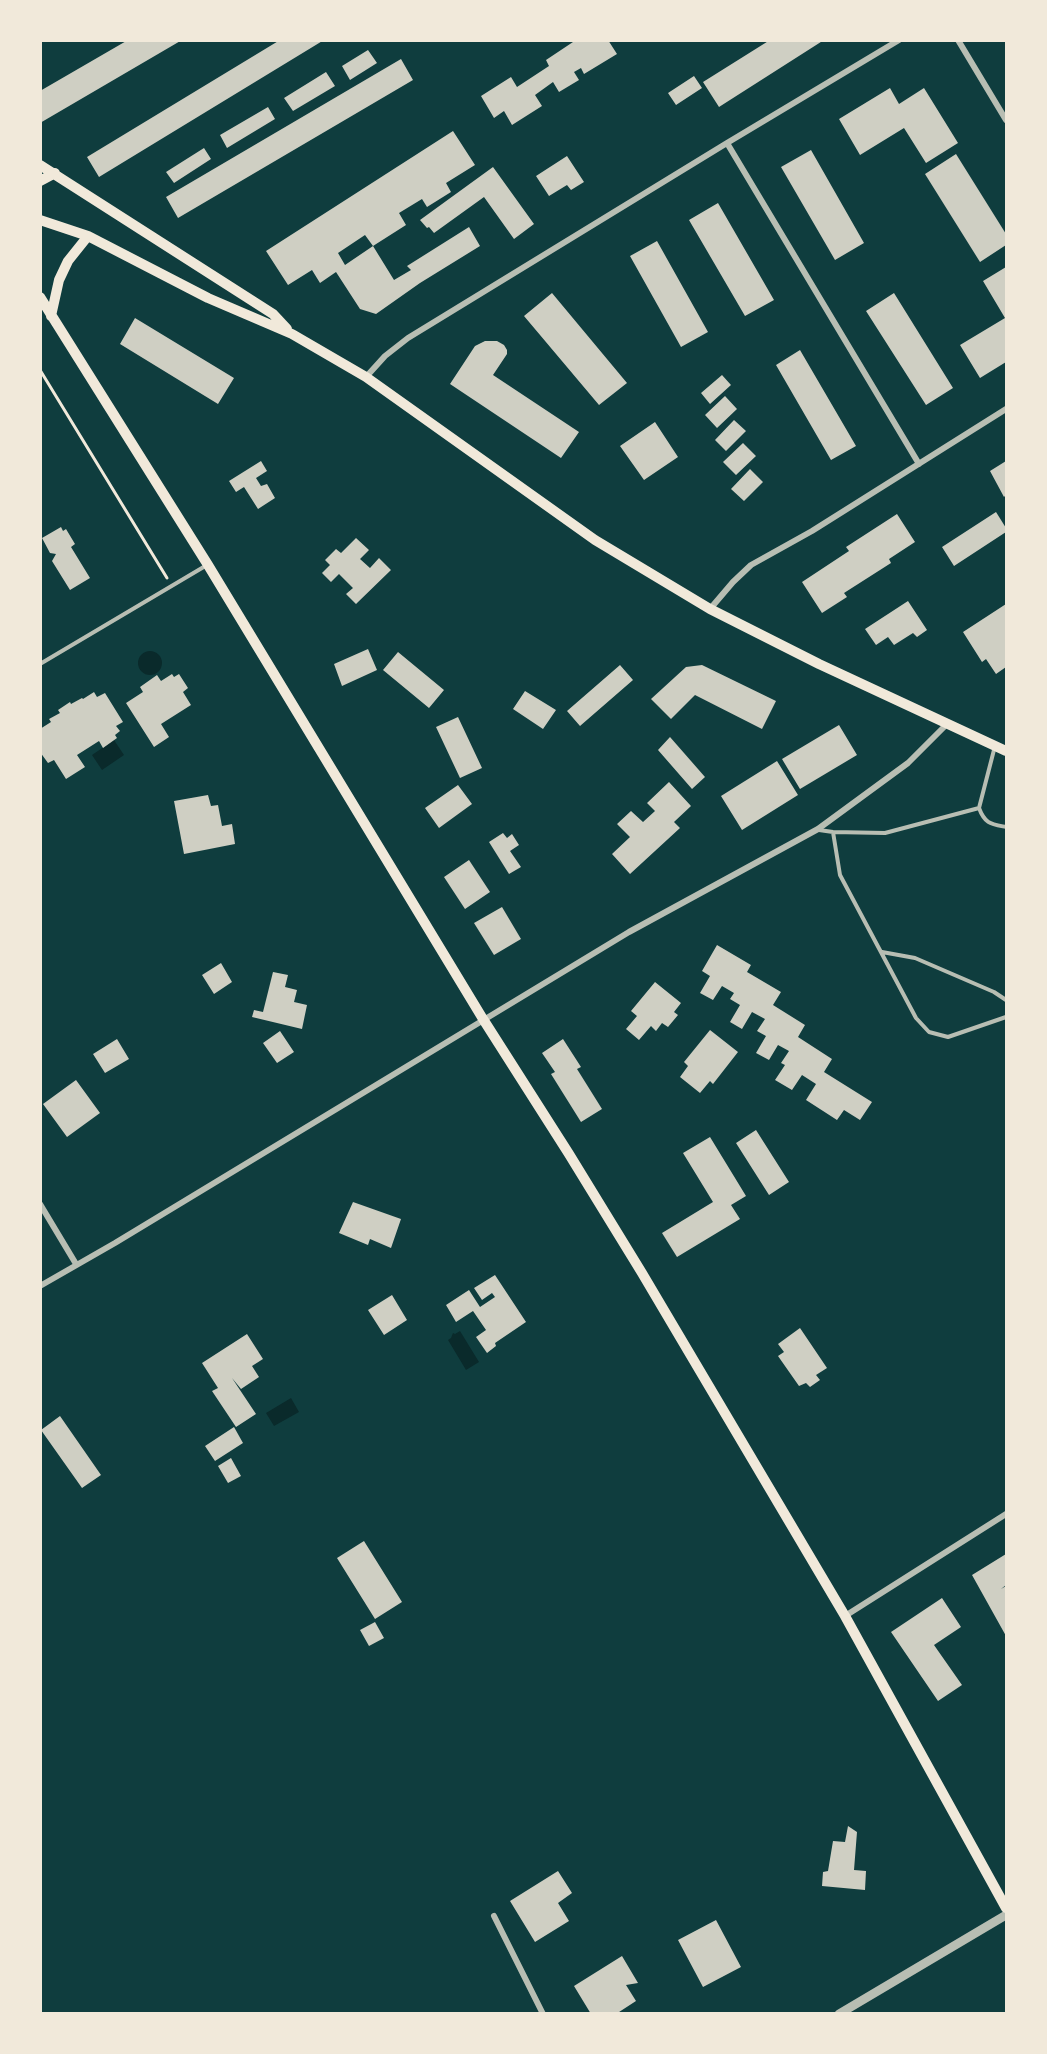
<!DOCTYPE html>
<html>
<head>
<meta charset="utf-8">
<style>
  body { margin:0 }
  #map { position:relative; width:1047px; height:2054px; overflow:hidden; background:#0f3d3e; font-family:Raleway,sans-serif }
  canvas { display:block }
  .frame { position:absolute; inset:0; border:42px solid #f1e9da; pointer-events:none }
</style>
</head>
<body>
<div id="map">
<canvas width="1047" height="2054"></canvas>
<div class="frame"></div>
</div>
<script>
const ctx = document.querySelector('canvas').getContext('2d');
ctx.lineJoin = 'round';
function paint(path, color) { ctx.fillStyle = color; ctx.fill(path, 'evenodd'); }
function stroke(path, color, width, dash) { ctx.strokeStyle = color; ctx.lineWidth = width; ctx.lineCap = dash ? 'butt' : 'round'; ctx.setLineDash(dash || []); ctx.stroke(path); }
const water = new Path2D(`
  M138 663a12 12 0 1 1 24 0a12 12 0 1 1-24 0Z
  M 114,740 L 124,755 L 102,770 L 92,755 Z
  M 460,1331 L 479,1362 L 466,1370 L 448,1340 L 451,1338 L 453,1333 L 455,1334 Z
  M 291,1398 L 299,1412 L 274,1426 L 266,1413 Z`);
const building = new Path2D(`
  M 128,40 L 182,40 L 40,123 L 40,91 Z
  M 280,40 L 324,40 L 99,177 L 87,157 Z
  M 576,40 L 608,40 L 617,54 L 584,74 L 581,68 L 574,72 L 579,80 L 559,92 L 553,82 L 535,95 L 542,106 L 512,125 L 504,111 L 494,118 L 481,96 L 511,77 L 517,87 L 549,66 L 546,60 Z
  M 770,40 L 824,40 L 719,107 L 703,82 Z
  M 368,50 L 377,63 L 350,80 L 342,66 Z
  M 401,59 L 413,80 L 178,218 L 166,197 Z
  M 326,72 L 335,86 L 293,111 L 284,98 Z
  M 694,76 L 702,88 L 676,105 L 668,93 Z
  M 890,88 L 899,104 L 924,88 L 958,143 L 926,163 L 904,128 L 860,155 L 839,119 Z
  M 268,107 L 275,119 L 227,148 L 220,135 Z
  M 453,131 L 475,165 L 446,183 L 451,192 L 427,207 L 422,199 L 399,213 L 406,225 L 373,246 L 365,235 L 338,253 L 345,265 L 373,246 L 394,280 L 411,270 L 407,266 L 469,227 L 480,246 L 420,283 L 376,314 L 360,309 L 336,272 L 320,283 L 312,270 L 288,285 L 266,251 Z
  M 204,148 L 211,159 L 174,183 L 166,172 Z
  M 811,150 L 864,243 L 835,260 L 781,167 Z
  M 956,154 L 1006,234 L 1006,245 L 980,262 L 925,174 Z
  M 567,156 L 584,182 L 571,190 L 567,185 L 549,196 L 536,176 Z
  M 493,167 L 534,224 L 514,239 L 484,197 L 434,233 L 429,227 L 427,228 L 420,220 Z
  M 718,203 L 774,300 L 745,316 L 689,220 Z
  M 657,241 L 708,332 L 681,347 L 630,256 Z
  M 1006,267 L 1006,362 L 980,378 L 960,345 L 1005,318 L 983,281 Z
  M 552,293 L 627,383 L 599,405 L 524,316 Z
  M 894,293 L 953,388 L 926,405 L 866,311 Z
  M 135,318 L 234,378 L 218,404 L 120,344 Z
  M 485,341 L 497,341 L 504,345 L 507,350 L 507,354 L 493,375 L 579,432 L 561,458 L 450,384 L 475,346 Z
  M 800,350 L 856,446 L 831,460 L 776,365 Z
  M 722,375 L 731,385 L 710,404 L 701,393 Z
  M 725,396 L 737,409 L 717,428 L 705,415 Z
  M 734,420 L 746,431 L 726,451 L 715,440 Z
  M 655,422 L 678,457 L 644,480 L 620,446 Z
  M 743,443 L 756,456 L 736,475 L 723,462 Z
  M 261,461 L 267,471 L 256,478 L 261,486 L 267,484 L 275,498 L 258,509 L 244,487 L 236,492 L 229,481 Z
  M 1006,461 L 1006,495 L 1004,497 L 990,471 Z
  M 750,469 L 763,482 L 744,501 L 731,489 Z
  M 996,512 L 1006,528 L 1006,532 L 954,566 L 942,547 Z
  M 897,514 L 915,542 L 889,559 L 891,563 L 844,593 L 847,597 L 822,613 L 802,582 L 849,551 L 846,547 Z
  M 61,527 L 63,531 L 66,529 L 75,544 L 71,547 L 90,578 L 70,590 L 52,561 L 56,554 L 50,553 L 42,538 Z
  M 356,538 L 369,550 L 360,559 L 370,568 L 379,558 L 391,570 L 356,604 L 346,594 L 353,588 L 339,574 L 331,582 L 322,573 L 330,565 L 325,560 L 336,549 L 341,553 Z
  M 908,601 L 927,630 L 917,637 L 913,633 L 894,645 L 888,637 L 876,645 L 865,629 Z
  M 1006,604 L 1006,667 L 996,674 L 986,659 L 982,662 L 963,632 Z
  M 368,649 L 377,670 L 342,686 L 334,664 Z
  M 398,652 L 444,690 L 429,708 L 383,670 Z
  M 620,665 L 633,680 L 580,726 L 567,711 Z
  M 702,665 L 776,701 L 762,729 L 695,695 L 671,719 L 651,699 L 686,667 Z
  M 172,674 L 174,677 L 179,674 L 188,688 L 183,692 L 191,705 L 161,724 L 169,737 L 154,747 L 126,703 L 143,692 L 140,687 L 157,675 L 161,681 Z
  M 525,691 L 556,710 L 543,729 L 513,709 Z
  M 94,692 L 97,697 L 105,693 L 123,722 L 116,726 L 120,731 L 115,735 L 117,738 L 103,748 L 99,741 L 77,755 L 85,767 L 66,779 L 54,760 L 48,763 L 40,752 L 40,729 L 51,722 L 49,719 L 60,713 L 58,710 L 70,702 L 71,704 L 82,698 L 83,699 Z
  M 458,717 L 482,768 L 460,778 L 436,727 Z
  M 839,725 L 857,755 L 800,789 L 782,759 Z
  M 670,737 L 705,777 L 692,789 L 658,750 Z
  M 777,761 L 798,795 L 742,830 L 721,796 Z
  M 669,782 L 691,806 L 674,822 L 680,828 L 630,874 L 612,854 L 630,837 L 617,824 L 631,811 L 643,822 L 655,811 L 647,803 Z
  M 458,785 L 472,804 L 439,828 L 425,808 Z
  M 208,795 L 211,806 L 218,805 L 222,826 L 232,824 L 235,844 L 184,854 L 174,801 Z
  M 503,833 L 507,838 L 512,834 L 519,845 L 510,851 L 521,867 L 509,874 L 489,842 Z
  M 469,860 L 490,892 L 465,909 L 444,877 Z
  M 502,907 L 521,939 L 494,955 L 474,923 Z
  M 717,945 L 751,965 L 747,972 L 781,992 L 773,1005 L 805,1025 L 798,1037 L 832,1059 L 824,1072 L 872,1102 L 860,1120 L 844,1110 L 837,1120 L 806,1100 L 816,1084 L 802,1075 L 792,1090 L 775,1080 L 785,1065 L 781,1063 L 789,1051 L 778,1045 L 769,1060 L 756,1053 L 766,1036 L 757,1031 L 765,1019 L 752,1012 L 742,1029 L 730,1022 L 740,1005 L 730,999 L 734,993 L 722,986 L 713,1000 L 700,993 L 710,976 L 702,971 Z
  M 221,963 L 232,982 L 214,994 L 202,975 Z
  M 273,972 L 288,975 L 285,987 L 297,990 L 294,1002 L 307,1005 L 302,1029 L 252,1017 L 254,1010 L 263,1012 Z
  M 655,982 L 681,1003 L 674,1012 L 678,1015 L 668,1027 L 662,1023 L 656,1031 L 651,1026 L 639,1040 L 626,1029 L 637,1016 L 631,1011 Z
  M 710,1030 L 738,1052 L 713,1084 L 710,1081 L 700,1093 L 680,1077 L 688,1066 L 684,1062 Z
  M 280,1031 L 294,1052 L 277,1063 L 263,1043 Z
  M 117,1039 L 129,1059 L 105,1073 L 93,1054 Z
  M 563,1039 L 581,1067 L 577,1069 L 602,1109 L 581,1122 L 551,1074 L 555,1072 L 542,1053 Z
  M 76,1080 L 100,1113 L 67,1137 L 43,1104 Z
  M 756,1130 L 789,1182 L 769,1195 L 736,1143 Z
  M 710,1137 L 746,1196 L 731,1205 L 740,1219 L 677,1257 L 662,1233 L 713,1202 L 683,1153 Z
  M 353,1202 L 401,1219 L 391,1248 L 370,1239 L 368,1245 L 339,1233 Z
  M 495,1275 L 526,1322 L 495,1343 L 496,1346 L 487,1353 L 476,1337 L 486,1330 L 473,1311 L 456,1322 L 446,1305 L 469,1290 L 480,1307 L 495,1297 L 492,1293 L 482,1300 L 474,1288 Z
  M 392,1295 L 407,1320 L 384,1335 L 368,1310 Z
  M 800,1328 L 827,1368 L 816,1375 L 820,1380 L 810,1387 L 806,1383 L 799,1386 L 778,1356 L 784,1352 L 778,1344 Z
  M 247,1334 L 263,1359 L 252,1366 L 259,1377 L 241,1389 L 232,1378 L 256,1414 L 236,1427 L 212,1391 L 218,1388 L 202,1363 Z
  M 60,1416 L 101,1475 L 82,1488 L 41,1430 Z
  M 234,1427 L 243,1443 L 215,1461 L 205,1446 Z
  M 231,1458 L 241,1476 L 228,1483 L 218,1466 Z
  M 364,1541 L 402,1602 L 375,1619 L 337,1558 Z
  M 1006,1554 L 1006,1585 L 1001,1589 L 1006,1586 L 1006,1636 L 972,1575 Z
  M 942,1598 L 961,1627 L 934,1645 L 962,1685 L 938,1701 L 891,1632 Z
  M 375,1622 L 384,1638 L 369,1646 L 360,1630 Z
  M 848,1826 L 857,1832 L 854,1870 L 866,1871 L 865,1890 L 822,1886 L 823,1872 L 828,1871 L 833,1841 L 845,1842 Z
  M 558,1871 L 572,1893 L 558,1903 L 569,1921 L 535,1942 L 510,1901 Z
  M 716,1920 L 741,1967 L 703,1987 L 678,1940 Z
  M 622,1956 L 638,1983 L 626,1985 L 636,2001 L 616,2014 L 591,2014 L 574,1986 Z`);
const path = new Path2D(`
  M 40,370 L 167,578`);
const service = new Path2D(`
  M 40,664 L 207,565
  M 995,746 L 979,808 C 985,824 991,824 1006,827
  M 819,830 L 833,832 L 885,833 L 979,808
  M 833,832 L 840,875 L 916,1018 L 929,1032 L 948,1037 L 1006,1017
  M 882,952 L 915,958 L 994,992 L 1006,1000`);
const minor = new Path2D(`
  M 958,40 L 1006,120
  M 727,143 L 919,464
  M 366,377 L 385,356 L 408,338 L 727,143 L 899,40
  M 710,609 L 733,582 L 751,565 L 812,531 L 1006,409
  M 40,1204 L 76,1264
  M 40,1286 L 115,1243 L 629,932 L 818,829 L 908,763 L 947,724
  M 845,1616 L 1006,1514
  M 494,1916 L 543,2014`);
const tertiary = new Path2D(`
  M 839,2014 L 1006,1915`);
const secondary = new Path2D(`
  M 40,165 L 273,314 L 287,329
  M 40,181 L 55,173
  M 40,220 L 88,236 L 208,298 L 292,334 L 366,377 L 595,540 L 710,609 L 819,664 L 1006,751
  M 40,297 L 208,565 L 483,1019 L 569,1154 L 642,1273 L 845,1616 L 1006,1908
  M 51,316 L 59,280 L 68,261 L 88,236`);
paint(water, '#0a2a2b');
paint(building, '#cfcfc3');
stroke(path, '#f1e9da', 3);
stroke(service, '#b8beb3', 4);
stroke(minor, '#b8beb3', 6);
stroke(tertiary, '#b8beb3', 9);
stroke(secondary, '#f1e9da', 10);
</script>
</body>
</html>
